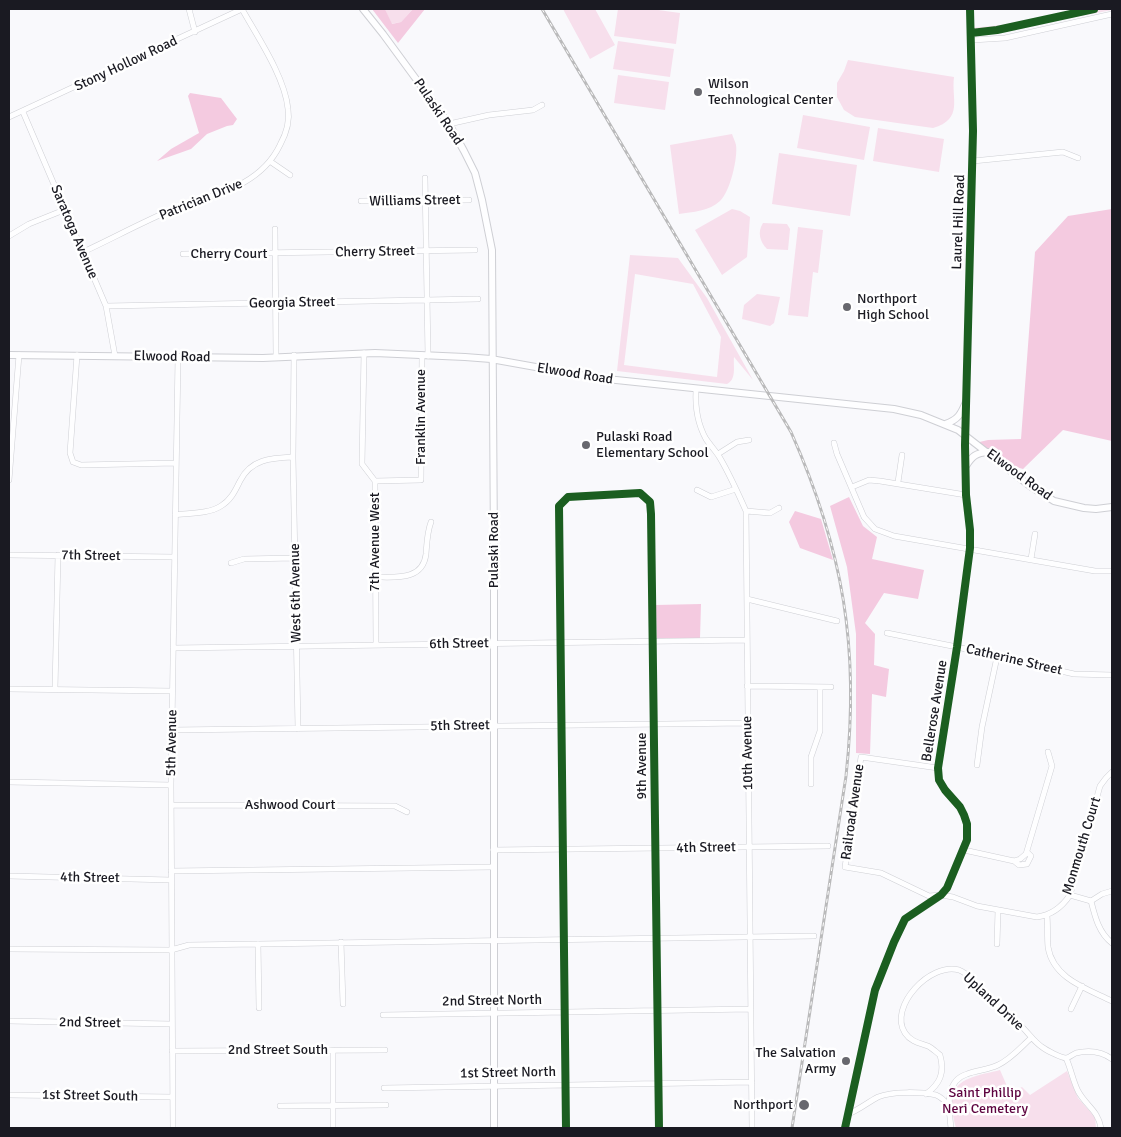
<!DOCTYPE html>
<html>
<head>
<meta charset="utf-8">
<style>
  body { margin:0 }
  #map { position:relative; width:1121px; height:1137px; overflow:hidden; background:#f9f9fc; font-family:Signika,sans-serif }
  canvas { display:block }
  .frame { position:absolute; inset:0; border:10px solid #1a1a22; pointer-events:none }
</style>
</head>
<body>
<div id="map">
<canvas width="1121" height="1137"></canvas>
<div class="frame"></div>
</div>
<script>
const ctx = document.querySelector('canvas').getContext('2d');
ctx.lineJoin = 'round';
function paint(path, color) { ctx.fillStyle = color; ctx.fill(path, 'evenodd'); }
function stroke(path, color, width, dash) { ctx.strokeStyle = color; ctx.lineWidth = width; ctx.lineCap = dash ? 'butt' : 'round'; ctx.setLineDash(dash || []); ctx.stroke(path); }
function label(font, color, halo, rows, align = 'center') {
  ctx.font = font + ' Signika,sans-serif'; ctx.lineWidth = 5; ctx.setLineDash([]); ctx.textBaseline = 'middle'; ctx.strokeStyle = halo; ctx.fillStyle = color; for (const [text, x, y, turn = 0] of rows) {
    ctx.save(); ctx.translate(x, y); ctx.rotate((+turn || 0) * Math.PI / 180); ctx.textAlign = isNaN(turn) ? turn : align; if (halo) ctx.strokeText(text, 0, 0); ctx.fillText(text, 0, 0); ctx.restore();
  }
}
const green = new Path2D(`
  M 385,9 L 413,9 L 401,22 L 391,24 Z
  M 563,9 L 595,9 L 615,45 L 590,59 Z
  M 618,9 L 651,9 L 680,13 L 676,44 L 614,36 Z
  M 1080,9 L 1112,10 L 971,37 L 971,28 L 1012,24 Z
  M 618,41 L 674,49 L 670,77 L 613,69 Z
  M 848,60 L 954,77 C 951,99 964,119 933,128 L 855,117 L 844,110 L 837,97 L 837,83 L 844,71 Z
  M 618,75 L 669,82 L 665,110 L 614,103 Z
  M 803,115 L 870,127 L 864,160 L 797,148 Z
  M 878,128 L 944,139 L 939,172 L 873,161 Z
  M 732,134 C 733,137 735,141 736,145 C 738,158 730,192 720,201 C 710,211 692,212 679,214 L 670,145 Z
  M 779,153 L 857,165 L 850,216 L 772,204 Z
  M 732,209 L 740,211 L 750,217 L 747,257 L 722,275 L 695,230 Z
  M 763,223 L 787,224 L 790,229 L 788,250 L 767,249 C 760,242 757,232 763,223 Z
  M 798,227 L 823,230 L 818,273 L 813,272 L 808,317 L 788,315 Z
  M 630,255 L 678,258 L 707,298 L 753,380 L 734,357 C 733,366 737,379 727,384 L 617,371 ZM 635,274 L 693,284 L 721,337 L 717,377 L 624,365 Z
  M 757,294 L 780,297 L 774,323 L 770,326 L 742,319 L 744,305 Z
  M 1000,1070 L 1010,1093 L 1022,1087 L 1030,1095 L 1067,1071 L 1078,1098 L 1095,1117 L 1096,1128 L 956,1128 C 954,1120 951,1110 952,1101 C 952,1077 982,1075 1000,1070 Z`);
const forest = new Path2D(`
  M 372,9 L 385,9 L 392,24 L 401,22 L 413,9 L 425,9 L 398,43 Z
  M 190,93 L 221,98 L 237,119 L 233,125 L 227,126 L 207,134 L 191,149 L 157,161 L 171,149 L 199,133 L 188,96 Z
  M 1112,209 L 1112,441 L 1063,430 L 1023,469 L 994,460 L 971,444 L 988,440 L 1021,439 L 1035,252 L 1068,216 Z
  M 849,497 L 863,526 L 877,537 L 872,559 L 924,570 L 918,599 L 884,593 L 865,623 L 875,634 L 874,665 L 889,669 L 886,697 L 872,694 L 870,754 L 856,753 L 856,634 L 847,567 L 830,506 Z
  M 795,511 L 821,519 L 833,560 L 800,548 L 789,522 Z
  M 701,604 L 700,638 L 657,639 L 656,605 Z`);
const minor = new Path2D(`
  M 189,9 L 195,32
  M 972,40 L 1005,38 L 1112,14
  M 23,112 L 106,306 L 115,356
  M 9,117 L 242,9 C 257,36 285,77 288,109 C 290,121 286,134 280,145 C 258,191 204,196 162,214 C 135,226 109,240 83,252
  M 449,124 L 489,115 L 533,110 L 542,105
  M 973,161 L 1063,152 L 1078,158
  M 271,162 L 290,175
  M 425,178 L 428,356
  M 361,201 L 469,200
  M 275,229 L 276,357
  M 9,236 L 29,224 L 64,210
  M 183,254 L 475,250
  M 106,306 L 478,299
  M 364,353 L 362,464 L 375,481 L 376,645
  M 77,355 L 70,453 L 73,462 L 81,465 L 176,463
  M 294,355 L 293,457 L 298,729
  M 696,390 C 695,408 697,423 706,439 C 710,445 716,451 720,458 C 730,475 738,493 746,511 L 752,1128
  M 834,443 L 837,454 L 864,517 L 875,529 L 894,536 L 1095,571 L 1112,571
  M 718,454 L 737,442 L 749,440
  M 9,480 L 19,355
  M 375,481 L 421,480 L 422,355
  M 898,482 L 902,455
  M 852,487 L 869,480 L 880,481 L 966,495
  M 697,490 L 711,497 L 736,489
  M 746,511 L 770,513 L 779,508
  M 175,515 C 190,513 208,514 221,506 C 231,500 235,491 240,481 C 251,459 271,458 293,457
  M 9,555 L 174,557
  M 1031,559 L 1035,534
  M 231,563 L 244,559 L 295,558
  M 375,577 C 395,577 423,581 426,554 C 427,542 427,533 431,522
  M 747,599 L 837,621
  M 887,633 L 957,647 L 1074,674 L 1112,675
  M 173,648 L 746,640
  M 747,686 L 831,687
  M 9,689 L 172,691
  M 55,689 L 58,555
  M 172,730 L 747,723
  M 977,765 L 982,727 L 997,657
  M 938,768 L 861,757 L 845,867 L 881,873 L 929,896 L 941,895 L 953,897 L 977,906 L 1037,917 C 1052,915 1062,907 1070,895 L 1100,786 L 1106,778 L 1112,772
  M 9,782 L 171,785
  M 811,784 L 811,757 L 820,731 L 820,688
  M 171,805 L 395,806 L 407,812
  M 493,850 L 828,846
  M 964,850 L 1014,861 L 1020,859 L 1026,854 L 1052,766 L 1048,752
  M 1014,861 L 1019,865 L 1027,864 L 1031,856 L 1027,852
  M 171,871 L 493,867
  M 9,876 L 171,880
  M 1070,895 L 1091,901
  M 1091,901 C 1095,917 1099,933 1112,943
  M 1091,901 L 1102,894 L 1112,891
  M 1047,916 C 1048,926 1047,937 1048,947 C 1053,979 1088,989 1112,1001
  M 341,942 L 343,1004
  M 258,944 L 259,1008
  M 997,944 L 998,910
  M 9,949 L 171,950 L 189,945 L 814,936
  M 1071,1009 L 1082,986
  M 383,1015 L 751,1009
  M 9,1021 L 171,1024
  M 333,1050 L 333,1128
  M 172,1051 L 385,1050
  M 1066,1058 C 1071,1069 1073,1081 1078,1091 C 1086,1106 1098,1110 1101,1128
  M 384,1088 L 752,1082
  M 926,1094 C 940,1084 945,1073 940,1055 C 936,1052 932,1048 928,1046 C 920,1043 911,1042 905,1033 C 888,1007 930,962 959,970 C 972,975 981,992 991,1002 C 1000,1011 1011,1017 1020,1025 C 1028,1032 1033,1041 1042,1047 C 1046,1050 1061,1058 1066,1058 C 1069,1058 1073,1054 1076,1053 C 1089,1050 1101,1051 1112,1059
  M 9,1095 L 172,1097
  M 280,1106 L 386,1105
  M 848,1114 C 859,1110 868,1102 878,1097 C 892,1091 922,1092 936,1095 C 941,1097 945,1101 948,1105
  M 173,1128 L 171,785 L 178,358
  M 566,1128 L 559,506 L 568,497 L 640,493 L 650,502 L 651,514 L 659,1128
  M 845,1128 L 875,990 L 894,942 L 905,919 L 941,895 L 947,888 L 967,840 L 967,824 L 964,815 L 960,807 L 945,790 L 939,780 L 938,768 L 957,647 L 970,548 L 970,530 L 966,495 L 965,445 L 973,131 L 970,9
  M 951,1128 C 949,1109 944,1081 967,1074 C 977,1070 988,1070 998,1065 C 1011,1059 1020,1048 1031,1038`);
const major = new Path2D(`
  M 363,9 L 383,34 L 449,124 L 464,151 L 475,173 L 482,200 L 492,250 L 494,550 L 494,1128
  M 9,355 L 263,358 L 375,353 L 465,357 L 491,359 L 597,378 L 894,409 L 921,415 L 958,430 L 1030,486 L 1054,501 L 1084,508 L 1096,509 L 1112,507
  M 945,424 C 958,420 961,414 966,402
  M 966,466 C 972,456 976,453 988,452`);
const rail = new Path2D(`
  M 542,9 L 791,432 C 843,549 860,648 846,776 L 792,1128`);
const cycleway = new Path2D(`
  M 971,33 L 997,30 L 1094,9
  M 566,1128 L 559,506 L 568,497 L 640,493 L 650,502 L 651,514 L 659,1128
  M 845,1128 L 875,990 L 894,942 L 905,919 L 941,895 L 947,888 L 967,840 L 967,824 L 964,815 L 960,807 L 945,790 L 939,780 L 938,768 L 957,647 L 970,548 L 970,530 L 966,495 L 965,445 L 973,131 L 970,9`);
const markers = [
  [698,92,5,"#68686e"],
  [847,307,5,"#68686e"],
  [586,445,5,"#68686e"],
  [846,1061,5,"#68686e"],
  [804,1105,6,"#68686e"]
];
const streetNames = [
  ["Stony Hollow Road",126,64,-25],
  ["Pulaski Road",438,112,56],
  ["Patrician Drive",201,200,-22],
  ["Williams Street",415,201,-1],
  ["Laurel Hill Road",959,222,-88],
  ["Saratoga Avenue",74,232,67],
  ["Cherry Street",375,252,-1],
  ["Cherry Court",229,254],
  ["Georgia Street",292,303,-1],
  ["Elwood Road",172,357,1],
  ["Elwood Road",575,374,9],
  ["Franklin Avenue",421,417,-90],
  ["Elwood Road",1019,475,36],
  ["7th Avenue West",375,542,-90],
  ["Pulaski Road",494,550,-90],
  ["7th Street",91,556,1],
  ["West 6th Avenue",296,593,-91],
  ["6th Street",459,644,-1],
  ["Catherine Street",1014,660,13],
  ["Bellerose Avenue",935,711,-81],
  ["5th Street",460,726,-1],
  ["5th Avenue",172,743,-89],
  ["10th Avenue",748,753,-91],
  ["9th Avenue",642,766,-90],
  ["Ashwood Court",290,805],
  ["Railroad Avenue",853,812,-82],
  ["Monmouth Court",1082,846,-73],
  ["4th Street",706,848,-1],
  ["4th Street",90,878,1],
  ["2nd Street North",492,1001,-1],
  ["Upland Drive",993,1002,43],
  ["2nd Street",90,1023,1],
  ["2nd Street South",278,1050],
  ["1st Street North",508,1073,-1],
  ["1st Street South",90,1096,1]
];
const poiNames = [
  ["Wilson",708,84],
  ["Technological Center",708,100],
  ["Northport",857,299],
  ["High School",857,315],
  ["Pulaski Road",596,437],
  ["Elementary School",596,453],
  ["The Salvation",836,1053,"right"],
  ["Army",836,1069,"right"],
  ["Northport",793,1105,"right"]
];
const parkNames = [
  ["Saint Phillip",985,1093],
  ["Neri Cemetery",985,1109]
];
paint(green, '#f7dfec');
paint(forest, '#f4cae0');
stroke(minor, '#cecfd4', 6);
stroke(major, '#cecfd4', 8);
stroke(minor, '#fefeff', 5);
stroke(major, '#fefeff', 6);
stroke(rail, '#bababb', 3);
stroke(rail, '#fff', 1, [4]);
stroke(cycleway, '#1b5e20', 8);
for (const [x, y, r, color] of markers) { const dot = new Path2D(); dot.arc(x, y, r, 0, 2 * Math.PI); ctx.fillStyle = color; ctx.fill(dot); stroke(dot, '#fff', 2); }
label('14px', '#1a1a22', '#fff', streetNames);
label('14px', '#1a1a22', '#fff', poiNames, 'left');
label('14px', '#5e0440', '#fff', parkNames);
</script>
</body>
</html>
